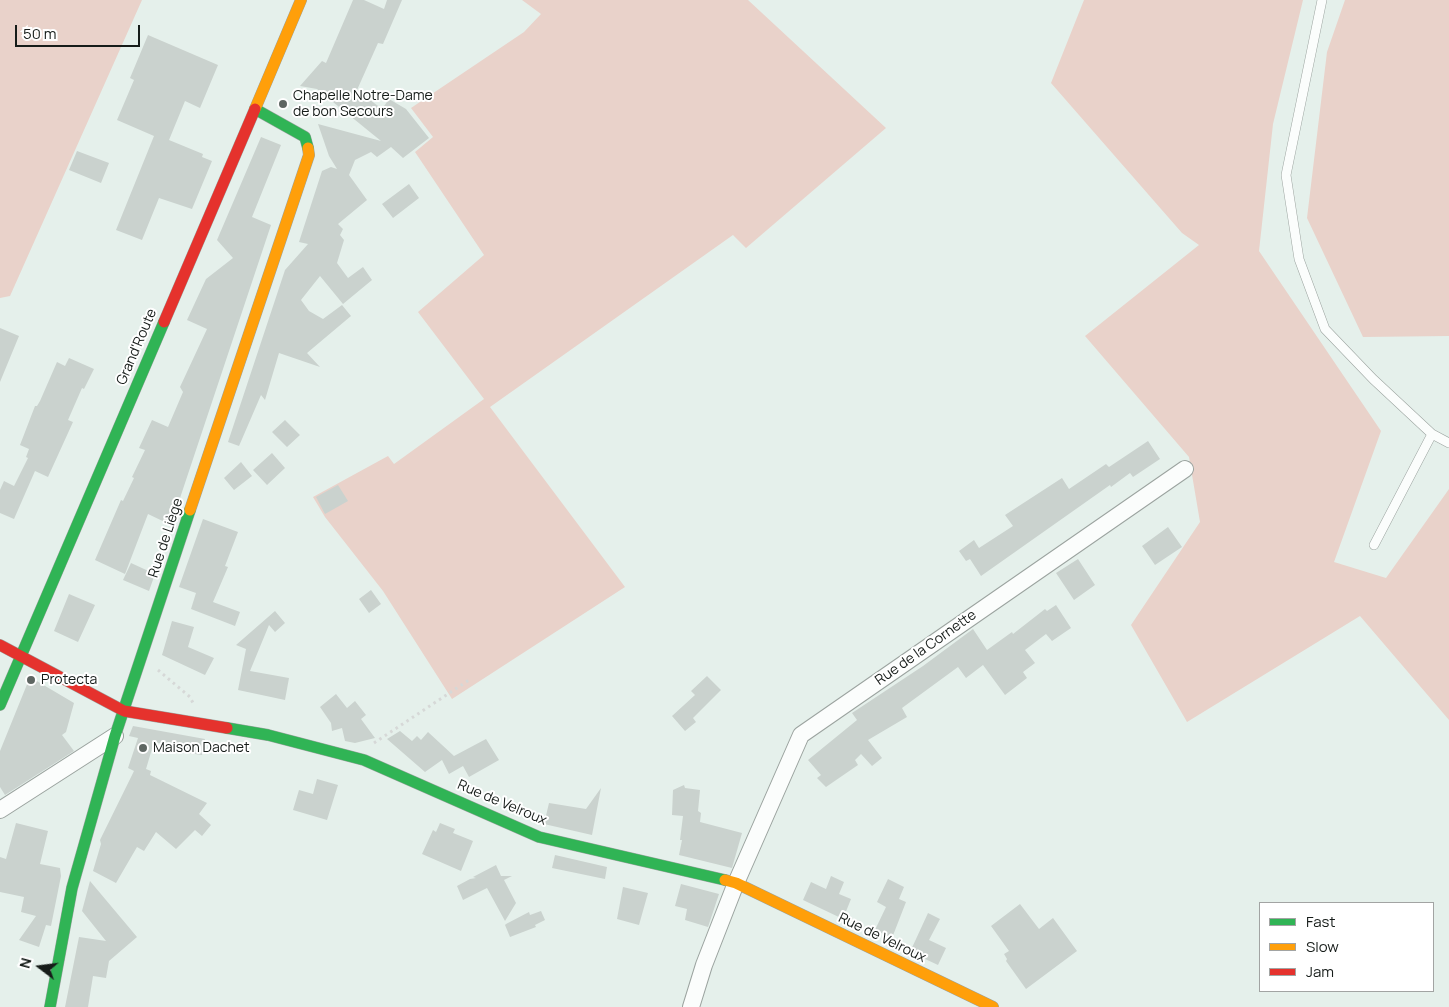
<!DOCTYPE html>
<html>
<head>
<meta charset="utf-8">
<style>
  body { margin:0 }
  #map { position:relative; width:1449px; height:1007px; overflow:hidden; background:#e5f0eb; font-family:Manrope,sans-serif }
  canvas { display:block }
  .legend { position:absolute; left:1259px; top:902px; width:175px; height:90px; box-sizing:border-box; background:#fff; border:1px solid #a2a4a3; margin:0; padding:6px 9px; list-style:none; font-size:15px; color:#161c19 }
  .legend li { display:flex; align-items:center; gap:10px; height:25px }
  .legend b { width:25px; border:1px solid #a2a4a3 }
  .north { position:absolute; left:15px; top:942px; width:50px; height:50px; -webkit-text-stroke:4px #fff; paint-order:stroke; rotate:285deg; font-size:14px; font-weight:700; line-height:20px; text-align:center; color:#161c19 }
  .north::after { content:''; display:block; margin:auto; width:18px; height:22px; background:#161c19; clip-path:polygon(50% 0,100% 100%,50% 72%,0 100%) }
  .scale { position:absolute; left:15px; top:25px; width:125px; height:22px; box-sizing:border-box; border:2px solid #161c19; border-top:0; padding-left:6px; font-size:15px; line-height:18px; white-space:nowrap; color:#161c19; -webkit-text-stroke:4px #fff; paint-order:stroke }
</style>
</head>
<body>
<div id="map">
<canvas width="1449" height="1007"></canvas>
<ul class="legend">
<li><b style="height:6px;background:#30b455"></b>Fast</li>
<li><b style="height:6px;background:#ff9f0a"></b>Slow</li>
<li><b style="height:6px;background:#e5322d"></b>Jam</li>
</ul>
<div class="north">N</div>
<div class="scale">50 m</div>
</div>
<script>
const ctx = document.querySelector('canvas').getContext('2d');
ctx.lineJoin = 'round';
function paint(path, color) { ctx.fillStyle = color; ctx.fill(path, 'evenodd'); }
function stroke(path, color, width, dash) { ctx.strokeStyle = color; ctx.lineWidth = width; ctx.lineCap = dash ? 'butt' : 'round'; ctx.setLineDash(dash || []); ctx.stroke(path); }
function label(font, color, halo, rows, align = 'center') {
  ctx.font = font + ' Manrope,sans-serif'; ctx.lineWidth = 4; ctx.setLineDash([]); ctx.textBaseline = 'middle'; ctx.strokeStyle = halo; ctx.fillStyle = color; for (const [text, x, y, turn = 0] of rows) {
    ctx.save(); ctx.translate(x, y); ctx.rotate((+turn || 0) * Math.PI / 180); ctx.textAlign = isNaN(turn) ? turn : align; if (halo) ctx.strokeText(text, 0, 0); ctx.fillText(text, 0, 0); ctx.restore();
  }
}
const green = new Path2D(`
  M 0,0 L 142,0 L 10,296 L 0,298 Z
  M 522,0 L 748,0 L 886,128 L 746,248 L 733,235 L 490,407 L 625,587 L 452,699 L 383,591 L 325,517 L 313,497 L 388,456 L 394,464 L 484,399 L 418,312 L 484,255 L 415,152 L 433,137 L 411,108 L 524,32 L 541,14 Z
  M 1084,0 L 1303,0 L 1273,124 L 1259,251 L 1381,431 L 1334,562 L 1386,578 L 1449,489 L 1449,720 L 1360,616 L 1187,722 L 1131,625 L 1200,522 L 1189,457 L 1085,336 L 1199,245 L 1182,233 L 1051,83 Z
  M 1345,0 L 1449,0 L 1449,336 L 1363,337 L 1307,218 L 1327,52 Z`);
const building = new Path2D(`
  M 353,0 L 364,0 L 384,9 L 387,0 L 402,0 L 383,44 L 378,43 L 357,90 L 382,109 L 389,99 L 406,109 L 429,138 L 403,158 L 391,147 L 377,157 L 371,152 L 355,160 L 349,175 L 367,200 L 338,224 L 343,229 L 340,235 L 344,240 L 337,263 L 348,278 L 363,267 L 372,280 L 343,304 L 320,276 L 301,300 L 309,311 L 323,319 L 342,305 L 351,316 L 307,353 L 320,367 L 279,353 L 265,400 L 261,395 L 239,446 L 228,442 L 285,270 L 308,244 L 299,242 L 322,171 L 331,167 L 337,169 L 329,156 L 318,124 L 381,141 L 317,89 L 300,86 L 322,61 L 326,63 Z
  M 148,35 L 218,65 L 200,108 L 185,101 L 169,140 L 203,154 L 202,157 L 212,161 L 192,209 L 159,198 L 142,240 L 116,230 L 154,136 L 117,120 L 134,80 L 130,78 Z
  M 261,137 L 281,145 L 252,217 L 271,225 L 171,525 L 148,514 L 125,574 L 95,560 L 121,500 L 123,501 L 134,478 L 132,477 L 145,450 L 139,448 L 152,420 L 168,427 L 183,392 L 180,387 L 207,329 L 187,320 L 206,279 L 233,258 L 217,240 Z
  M 77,151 L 109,163 L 101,183 L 69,170 Z
  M 409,184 L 419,198 L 393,218 L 382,204 Z
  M 0,328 L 19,336 L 0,382 Z
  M 69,358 L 94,369 L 84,389 L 82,388 L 68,420 L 73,422 L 48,477 L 35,471 L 14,519 L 0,513 L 0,490 L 4,481 L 14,486 L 28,458 L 26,457 L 29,449 L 20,445 L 35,406 L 37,406 L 40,401 L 57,362 L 65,366 Z
  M 285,420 L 300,435 L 287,447 L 272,432 Z
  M 1148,441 L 1160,459 L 1133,477 L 1130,473 L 1111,487 L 1110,485 L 981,576 L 970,559 L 966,561 L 959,551 L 974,540 L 979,548 L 1013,526 L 1005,515 L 1062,478 L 1069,489 L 1106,464 L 1109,467 Z
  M 272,453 L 285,468 L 267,485 L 253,470 Z
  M 241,462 L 252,476 L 234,490 L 224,478 Z
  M 338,485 L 348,501 L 325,514 L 316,497 Z
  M 203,519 L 238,532 L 225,566 L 228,567 L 213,602 L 240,612 L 235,626 L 191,609 L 196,593 L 179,587 Z
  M 1168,527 L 1182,547 L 1155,565 L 1142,546 Z
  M 1078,559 L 1095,585 L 1074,600 L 1056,573 Z
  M 131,563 L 155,574 L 149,591 L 123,580 Z
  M 371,590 L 381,604 L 369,613 L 359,599 Z
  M 69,594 L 95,605 L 78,642 L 54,631 Z
  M 1056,605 L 1071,628 L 1052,641 L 1046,634 L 1025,650 L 1035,663 L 1023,672 L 1027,678 L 1005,695 L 983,665 L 966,678 L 958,667 L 902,708 L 907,717 L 868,740 L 882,758 L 872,766 L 861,754 L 855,760 L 858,765 L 826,787 L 817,778 L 821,775 L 808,760 L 857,720 L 852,713 L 923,666 L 973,629 L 987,650 L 1012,632 L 1013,634 L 1045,609 L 1047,611 Z
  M 275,611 L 285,623 L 275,632 L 269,625 L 250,671 L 289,678 L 285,700 L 238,690 L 246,649 L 236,645 Z
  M 172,621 L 194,627 L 188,647 L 214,658 L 205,675 L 162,655 Z
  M 707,676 L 721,690 L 693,718 L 696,722 L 685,731 L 672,716 L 695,695 L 691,691 Z
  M 30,677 L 74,703 L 66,732 L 62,735 L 74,751 L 5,795 L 0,787 L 0,751 Z
  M 336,694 L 347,708 L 355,701 L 366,715 L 361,719 L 375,738 L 355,743 L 345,741 L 342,728 L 332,731 L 331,723 L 320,707 Z
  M 133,726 L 205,739 L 202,755 L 188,753 L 188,749 L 154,742 L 146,769 L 151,771 L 150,775 L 207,803 L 199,814 L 211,825 L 202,836 L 195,830 L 176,849 L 156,832 L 144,851 L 137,847 L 116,883 L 93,871 L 101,844 L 100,840 L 134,771 L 128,768 L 138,738 L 129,736 Z
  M 400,731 L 412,741 L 417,736 L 421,740 L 428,732 L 454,756 L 486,739 L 499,760 L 469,777 L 463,766 L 449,774 L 442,760 L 425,772 L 387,739 Z
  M 317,779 L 338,785 L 327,820 L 293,810 L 299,790 L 313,794 Z
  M 684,785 L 685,788 L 700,790 L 698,811 L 701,813 L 700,822 L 742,833 L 732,868 L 679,855 L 682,840 L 680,840 L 683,816 L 672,815 L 673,790 Z
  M 601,788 L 592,835 L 544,824 L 549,803 L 586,809 Z
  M 16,823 L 48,831 L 40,864 L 60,868 L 61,876 L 51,926 L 46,925 L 39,947 L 19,940 L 36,916 L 21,912 L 24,897 L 0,892 L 0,857 L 6,859 Z
  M 440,823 L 455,829 L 453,833 L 473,841 L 461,871 L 422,854 L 433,830 L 436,832 Z
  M 555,855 L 607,867 L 605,879 L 552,868 Z
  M 496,865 L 501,876 L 512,876 L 504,880 L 516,903 L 505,921 L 487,888 L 463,900 L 457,886 L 470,879 L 476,878 L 473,877 Z
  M 831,876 L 844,882 L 839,894 L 851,899 L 843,919 L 803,900 L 811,882 L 826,889 Z
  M 888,879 L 904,887 L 899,899 L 906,902 L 892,938 L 875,930 L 886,907 L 877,902 Z
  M 90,881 L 137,937 L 109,961 L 106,978 L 93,976 L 88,1007 L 65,1007 L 79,937 L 106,941 L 82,911 Z
  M 681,884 L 719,894 L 708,927 L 685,920 L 687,909 L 675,906 Z
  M 623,887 L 648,893 L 639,925 L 617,919 Z
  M 1020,904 L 1039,929 L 1053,918 L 1077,951 L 1026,989 L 1006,961 L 1007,959 L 1004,954 L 1009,951 L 991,926 Z
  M 541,911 L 545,920 L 535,925 L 536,927 L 510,937 L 505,925 L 506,924 L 529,912 L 530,915 Z
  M 928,913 L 940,919 L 929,940 L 946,948 L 938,965 L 910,952 Z`);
const path = new Path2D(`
  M 158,670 L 190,697 L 193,703
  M 374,743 L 469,680`);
const lane = new Path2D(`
  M 1322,0 L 1286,175 L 1299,259 L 1325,329 L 1373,379 L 1432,434 L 1449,443
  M 1374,545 L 1432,434`);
const street = new Path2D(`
  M 0,810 L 115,736
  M 691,1007 L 704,965 L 736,883 L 801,735 L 1185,469`);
const fast = new Path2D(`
  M 255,109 L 305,137 L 308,148
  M 0,705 L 164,322
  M 227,728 L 268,735 L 364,760 L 539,837 L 725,880
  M 50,1007 L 72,888 L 115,736 L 190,510`);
const slow = new Path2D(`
  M 255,109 L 301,0
  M 190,510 L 309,155 L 308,148
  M 725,880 L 736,883 L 993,1007`);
const jam = new Path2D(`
  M 164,322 L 255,109
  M 0,645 L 124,711 L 227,728`);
const markers = [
  [283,104,5,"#5e6662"],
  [31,680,5,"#5e6662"],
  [143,748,5,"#5e6662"]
];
const poiNames = [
  ["Chapelle Notre-Dame",293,96],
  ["de bon Secours",293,112],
  ["Protecta",41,680],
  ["Maison Dachet",153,748]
];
const streetNames = [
  ["Grand'Route",137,347,-67],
  ["Rue de Liège",166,538,-72],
  ["Rue de la Cornette",926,648,-35],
  ["Rue de Velroux",502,803,23],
  ["Rue de Velroux",882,938,26]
];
paint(green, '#e9d2ca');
paint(building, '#cad2ce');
stroke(lane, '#9ba39f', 10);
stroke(street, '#9ba39f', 18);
stroke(fast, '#9ba39f', 12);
stroke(slow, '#9ba39f', 12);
stroke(jam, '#9ba39f', 12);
stroke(path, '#d6d8d7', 3, [2.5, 4]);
stroke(lane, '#fbfdfc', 9);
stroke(street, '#fbfdfc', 16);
stroke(fast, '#30b455', 11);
stroke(slow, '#ff9f0a', 11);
stroke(jam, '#e5322d', 11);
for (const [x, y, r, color] of markers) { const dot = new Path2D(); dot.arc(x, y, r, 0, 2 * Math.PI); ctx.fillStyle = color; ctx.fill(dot); stroke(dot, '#fff', 2); }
label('14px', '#161c19', '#fff', poiNames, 'left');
label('14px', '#161c19', '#fff', streetNames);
</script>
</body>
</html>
